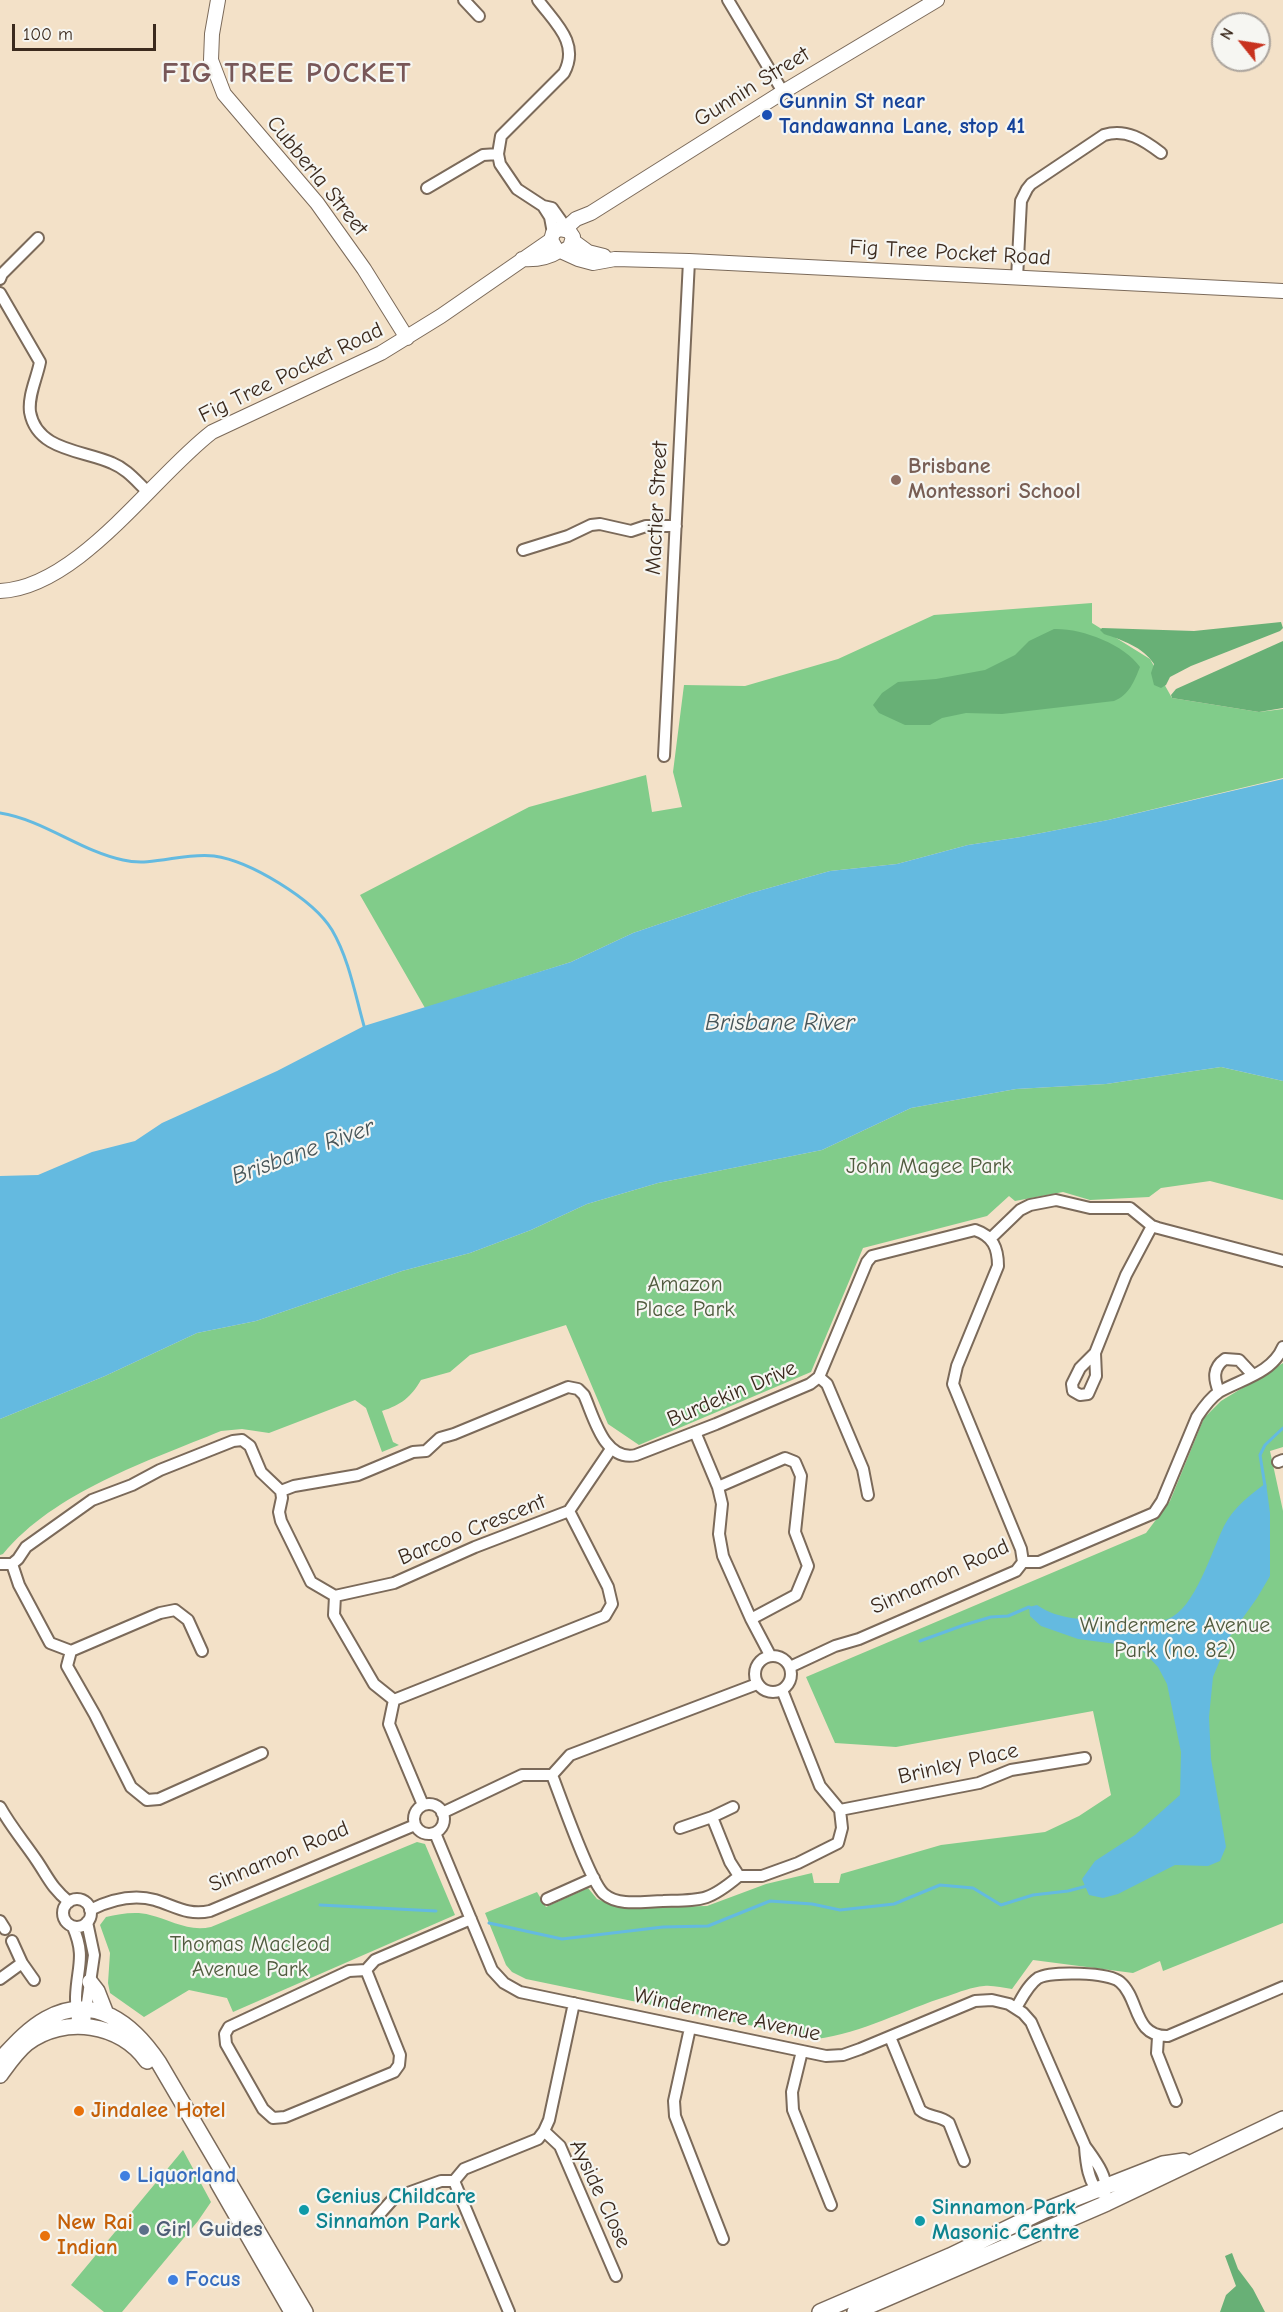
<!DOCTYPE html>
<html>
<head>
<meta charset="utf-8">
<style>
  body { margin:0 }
  #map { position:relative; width:1283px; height:2312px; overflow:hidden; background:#f3e1c8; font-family:"Comic Neue",sans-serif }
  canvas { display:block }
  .north { position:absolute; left:1211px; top:12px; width:60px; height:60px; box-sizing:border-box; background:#f6f6f2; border:2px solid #aba49d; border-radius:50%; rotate:300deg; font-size:16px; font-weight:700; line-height:24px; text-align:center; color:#3b2a1e }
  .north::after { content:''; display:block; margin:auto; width:21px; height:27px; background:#c8321e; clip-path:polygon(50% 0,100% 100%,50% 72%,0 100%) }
  .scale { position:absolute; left:12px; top:24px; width:144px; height:27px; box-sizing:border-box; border:3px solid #3b2a1e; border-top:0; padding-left:8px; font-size:18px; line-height:21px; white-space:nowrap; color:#3b2a1e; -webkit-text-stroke:4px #f6f6f2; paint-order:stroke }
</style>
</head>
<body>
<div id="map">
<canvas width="1283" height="2312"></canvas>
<div class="north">N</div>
<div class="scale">100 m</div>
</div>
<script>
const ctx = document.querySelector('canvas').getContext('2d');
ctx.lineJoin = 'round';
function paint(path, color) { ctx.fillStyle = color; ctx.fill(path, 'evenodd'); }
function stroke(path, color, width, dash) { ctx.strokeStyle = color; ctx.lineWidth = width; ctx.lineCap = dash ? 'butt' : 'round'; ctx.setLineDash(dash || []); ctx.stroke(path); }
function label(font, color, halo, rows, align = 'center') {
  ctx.font = font + ' "Comic Neue",sans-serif'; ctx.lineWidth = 4.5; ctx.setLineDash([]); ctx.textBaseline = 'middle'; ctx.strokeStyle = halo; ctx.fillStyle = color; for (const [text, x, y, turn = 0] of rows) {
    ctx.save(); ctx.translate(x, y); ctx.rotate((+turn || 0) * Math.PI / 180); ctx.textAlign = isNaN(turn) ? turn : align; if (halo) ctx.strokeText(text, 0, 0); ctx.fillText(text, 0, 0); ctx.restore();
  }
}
const green = new Path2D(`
  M 1092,603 L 1092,623 L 1150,659 L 1172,698 L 1259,712 L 1283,709 L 1283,778 L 1108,820 L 1021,837 L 968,845 L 897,864 L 830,871 L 751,893 L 633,933 L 571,962 L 425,1008 L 360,895 L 529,807 L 646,775 L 652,812 L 682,807 L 673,772 L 684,685 L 745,686 L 838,659 L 934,615 Z
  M 1221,1067 L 1283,1081 L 1283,1200 L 1210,1181 L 1161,1188 L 1149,1197 L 1090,1200 L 1063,1192 L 1015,1201 L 1009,1196 L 987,1216 L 863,1248 L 811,1372 L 639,1445 L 608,1424 L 566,1325 L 470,1355 L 450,1372 L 421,1380 C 411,1397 401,1405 382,1411 L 393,1442 L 399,1445 L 382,1452 L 366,1408 L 355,1400 L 269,1433 L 242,1429 L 221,1431 C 148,1461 54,1492 3,1554 L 0,1555 L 0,1419 L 105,1376 L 197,1333 L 256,1321 L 402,1271 L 470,1253 L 531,1230 L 587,1204 L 658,1183 L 822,1150 L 911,1108 L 1016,1089 L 1106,1084 Z
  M 1283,1363 L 1283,1447 L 1270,1451 L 1283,1511 L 1283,1923 L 1163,1971 L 1160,1961 L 1133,1973 L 1033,1960 L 1012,1989 C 1003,1988 993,1985 984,1986 C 972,1987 959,1992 948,1996 C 903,2010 863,2033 816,2039 L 526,1979 L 512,1972 L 506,1965 L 485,1913 L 537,1892 L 546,1907 L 588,1888 L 597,1899 L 621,1908 L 707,1906 L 766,1884 L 812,1873 L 814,1883 L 839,1883 L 841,1874 L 941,1845 L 1045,1832 L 1079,1816 L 1111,1795 L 1093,1711 L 896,1747 L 835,1743 L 806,1677 L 1146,1533 L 1170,1501 L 1204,1418 L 1221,1401 Z
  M 417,1842 L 425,1844 L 455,1915 L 233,2012 L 227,1998 L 189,1990 L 144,2017 L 110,1993 L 108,1983 L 110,1953 L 100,1925 L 106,1917 C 120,1914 136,1911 150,1915 C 171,1920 188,1932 211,1927 Z
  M 183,2150 L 211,2202 L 198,2221 L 122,2312 L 104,2312 L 71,2285 Z`);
const forest = new Path2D(`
  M 1281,622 L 1283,628 L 1280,631 L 1191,666 L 1170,677 L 1166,685 L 1161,688 L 1154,685 L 1151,673 L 1154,664 C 1143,647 1122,640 1104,634 L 1100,630 L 1102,628 L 1194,631 Z
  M 1054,629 C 1081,628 1124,644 1140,667 C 1134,682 1129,695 1114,701 L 1002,714 L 966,713 L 942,718 L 930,725 L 905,725 L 879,713 L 873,705 L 882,693 L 898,682 L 936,679 L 985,670 L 1015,655 L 1029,641 Z
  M 1283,641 L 1283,708 L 1259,712 L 1172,698 L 1171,695 L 1176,689 Z
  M 1232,2253 L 1238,2269 L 1253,2289 L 1265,2312 L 1220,2312 L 1226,2295 L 1236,2286 L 1225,2256 Z`);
const water = new Path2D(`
  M 1283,779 L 1283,1081 L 1221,1067 L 1106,1084 L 1016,1089 L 911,1108 L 822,1150 L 658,1183 L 587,1204 L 531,1230 L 470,1253 L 402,1271 L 256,1321 L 197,1333 L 105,1376 L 0,1419 L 0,1176 L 38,1175 L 92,1152 L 135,1141 L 162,1123 L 277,1071 L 364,1026 L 571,962 L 633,933 L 751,893 L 830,871 L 897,864 L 968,845 L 1021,837 L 1108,820 Z
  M 1266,1483 L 1270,1513 L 1270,1576 L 1257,1598 L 1230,1636 L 1213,1677 L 1209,1717 L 1211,1759 L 1226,1847 L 1220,1861 L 1208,1866 L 1175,1865 L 1118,1894 L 1103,1898 L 1089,1895 L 1082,1879 L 1095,1861 L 1135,1835 L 1180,1795 L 1181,1752 L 1167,1684 L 1158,1667 L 1139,1647 L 1078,1639 L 1041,1626 L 1030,1616 L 1029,1607 L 1037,1605 C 1060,1621 1086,1619 1113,1620 C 1124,1620 1159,1623 1168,1619 C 1195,1609 1212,1550 1224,1526 C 1234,1507 1249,1496 1266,1483 Z`);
const stream = new Path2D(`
  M 0,813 C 44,820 80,851 123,860 C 153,867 184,852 214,856 C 250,861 313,899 332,930 C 349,959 355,994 364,1026
  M 1265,1486 L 1260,1455 L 1265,1445 L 1283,1428
  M 920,1641 L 964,1625 L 991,1617 L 1008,1616 L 1029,1607 L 1032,1609
  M 320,1905 L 436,1911
  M 489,1923 L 562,1939 L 663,1927 L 708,1926 L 770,1901 L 812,1904 L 840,1910 L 894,1904 L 940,1885 L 973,1888 L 1001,1905 L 1033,1895 L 1068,1891 L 1087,1886`);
const minor = new Path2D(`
  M 464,0 L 479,16
  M 538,0 C 555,23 580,43 564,73 L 501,136 L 498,154 L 500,164 L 517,189 L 543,206 L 552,208 L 562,222 L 563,228
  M 728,0 L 783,92
  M 427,188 L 483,155 L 498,154
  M 543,206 L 550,217 L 553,233
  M 1017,278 L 1021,201 L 1027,189 L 1031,184 L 1104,135 C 1126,128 1144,140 1161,153
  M 0,279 L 2,274 L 38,238
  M 0,293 L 40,362 C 37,378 28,395 30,412 C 37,451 83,450 112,463 C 127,469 137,482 148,492
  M 523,550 L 568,536 L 591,525 L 600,524 L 631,531 L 646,526 L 676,526
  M 664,756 L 689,261
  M 991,1238 L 1020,1210 L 1030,1205 L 1056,1200 L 1090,1208 L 1130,1208 L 1152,1226 L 1158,1228 L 1283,1261
  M 1095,1353 L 1096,1376 L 1088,1394 L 1080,1395 L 1073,1391 L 1072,1384 L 1080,1368 L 1095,1353 L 1126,1275 L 1152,1226
  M 819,1377 L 827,1384 L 863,1469 L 868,1495
  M 1219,1392 C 1214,1379 1212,1368 1225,1359 L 1239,1360 L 1253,1375
  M 695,1432 L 718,1487 L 722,1504 L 719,1534 L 723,1556 L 751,1619 L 770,1655
  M 1278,1462 L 1283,1460
  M 718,1487 L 785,1458 L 795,1462 L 801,1476 L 795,1532 L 808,1566 L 796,1595 L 751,1619
  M 281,1491 L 294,1486 L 358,1475 L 413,1452 L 426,1451 L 440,1438 L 454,1434 L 568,1387 L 578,1389 L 584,1395 C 594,1417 604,1462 636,1455 L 716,1424 L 810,1384 L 819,1377 L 867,1262 L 872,1256 L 975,1230 C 993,1236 998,1248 998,1266 L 957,1366 L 953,1384 L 1021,1549 L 1023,1562
  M 569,1511 L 611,1449
  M 0,1564 L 12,1564 L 18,1559 L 26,1547 L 92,1500 L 132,1485 L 160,1470 L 233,1441 L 242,1440 L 250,1446 L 261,1472 L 281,1491 L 282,1498 L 279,1512 L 281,1521 L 311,1582 L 335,1596 L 334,1615 L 374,1684 L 394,1700 L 389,1724 L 423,1805
  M 12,1564 L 19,1585 L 50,1643 L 71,1651 L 160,1613 L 175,1610 L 188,1620 L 202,1651
  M 335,1596 L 394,1583 L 475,1547 L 569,1511 L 608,1587 L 612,1604 L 605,1616 L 394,1700
  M 71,1651 L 67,1666 L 95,1715 L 131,1787 L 147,1800 L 159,1799 L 262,1753
  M755 1674a18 18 0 1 1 36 0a18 18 0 1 1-36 0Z
  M 790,1667 L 835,1646 L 859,1639 L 1016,1571 L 1023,1562 L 1039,1562 L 1154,1513 L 1162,1501 L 1197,1417 C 1203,1408 1210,1398 1219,1392 C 1242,1379 1272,1373 1283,1347
  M 552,1775 C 561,1798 590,1882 604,1894 C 619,1907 645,1901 663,1901 C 702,1900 708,1902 739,1876 L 762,1876 L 798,1863 L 838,1843 L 842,1828 L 840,1810 L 820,1786 L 782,1690
  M414 1819a15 15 0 1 1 30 0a15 15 0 1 1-30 0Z
  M 0,1807 C 11,1827 25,1843 37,1861 C 49,1879 52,1888 69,1902
  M 840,1810 L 979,1783 L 1011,1770 L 1085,1758
  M 442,1813 L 522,1775 L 552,1775 L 570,1755 L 757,1684
  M 712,1817 L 730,1862 L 739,1876
  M 680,1828 L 712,1817 L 733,1807
  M 435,1833 L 492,1970 L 504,1983 L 520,1992 L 826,2056 L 843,2055 L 860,2049 L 975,2001 L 992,2000 L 1009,2004 L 1023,2013 L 1031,2022 L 1085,2146 C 1094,2159 1109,2177 1105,2193
  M 547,1899 L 594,1878
  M63 1913a14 14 0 1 1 28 0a14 14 0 1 1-28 0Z
  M 90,1910 C 110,1900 133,1894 155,1900 C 175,1906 188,1916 210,1911 L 415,1825
  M 0,1921 L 5,1929
  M 73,1927 C 86,1957 77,1967 76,1997 C 76,2007 77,2017 77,2026
  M 12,1941 L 22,1963 L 34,1980
  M 366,1970 L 400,2055 L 399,2065 L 394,2072 L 285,2117 L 273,2118 L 263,2109 L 226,2044 L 225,2034 L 229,2027 L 349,1971 L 366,1970 L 375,1960 L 471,1919
  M 0,1979 L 22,1963
  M 1016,2008 C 1022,1998 1028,1985 1038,1978 C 1051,1971 1109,1972 1120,1982 C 1140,1999 1133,2037 1168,2036 L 1283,1987
  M 85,2027 L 86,2010 L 94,1955 L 87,1922
  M 690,2028 L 674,2101 L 675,2116 L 723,2239
  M 890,2037 L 920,2110 C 929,2118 940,2115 949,2123 L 964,2161
  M 1158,2037 L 1157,2053 L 1176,2101
  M 802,2051 L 792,2092 L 793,2110 L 831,2205
  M 544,2131 L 560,2146 L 616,2276
  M 1085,2147 C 1086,2161 1088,2185 1101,2193
  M 454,2181 L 509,2312
  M 377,2217 L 394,2198 L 441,2181 L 454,2181 L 464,2169 L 538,2139 L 544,2131 L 549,2120 L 574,2003`);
const tertiary = new Path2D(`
  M 218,0 L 212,34 L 211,60 L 224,94 L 317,203 L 364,269 L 407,338
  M 565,229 L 576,219 L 591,213 L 783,92 L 937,0
  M 551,240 L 556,249 L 578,259 L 593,263 L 615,259 L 689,261 L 1283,291
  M 573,241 L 588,252 L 604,256
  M 522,259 C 536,260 548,258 559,251
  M 0,591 C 78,588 153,477 212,432 L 381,353 L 441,316 L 551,240 L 553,233 L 559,229 L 569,231 L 573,237 L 570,247 L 563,251`);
const secondary = new Path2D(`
  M 90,1982 L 97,1991 L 106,2014
  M 0,2060 C 14,2045 28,2029 46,2019 C 94,1992 133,2024 159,2063 L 305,2312
  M 0,2075 C 8,2064 16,2052 27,2043 C 64,2015 121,2023 147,2061
  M 218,2183 L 292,2312
  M 820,2312 L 950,2256 L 1043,2211 L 1163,2164 L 1184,2161
  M 855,2312 L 1107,2203 L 1283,2119`);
const markers = [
  [767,115,6,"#1a4fb4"],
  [896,480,6,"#8d6e63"],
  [79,2111,6,"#e8710a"],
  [125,2176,6,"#3f7fe0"],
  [304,2210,6,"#0f9aa8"],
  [920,2221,6,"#0f9aa8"],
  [144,2230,6,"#5c6f8a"],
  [45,2236,6,"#e8710a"],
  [173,2280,6,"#3f7fe0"]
];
const streetNames = [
  ["Gunnin Street",752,87,-32],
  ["Cubberla Street",317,176,51],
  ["Fig Tree Pocket Road",950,253,3],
  ["Fig Tree Pocket Road",291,373,-26],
  ["Mactier Street",657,508,-87],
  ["Burdekin Drive",732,1394,-23],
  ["Barcoo Crescent",472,1530,-22],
  ["Sinnamon Road",940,1577,-25],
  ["Brinley Place",958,1764,-13],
  ["Sinnamon Road",279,1857,-23],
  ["Windermere Avenue",727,2015,12],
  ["Ayside Close",600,2194,65]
];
const transitNames = [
  ["Gunnin St near",779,102],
  ["Tandawanna Lane, stop 41",779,127]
];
const educationNames = [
  ["Brisbane",908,467],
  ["Montessori School",908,492]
];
const parkNames = [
  ["John Magee Park",929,1167],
  ["Amazon",685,1285],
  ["Place Park",685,1310],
  ["Windermere Avenue",1175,1626],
  ["Park (no. 82)",1175,1651],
  ["Thomas Macleod",250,1945],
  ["Avenue Park",250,1970]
];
const foodNames = [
  ["Jindalee Hotel",91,2111],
  ["New Rai",57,2223],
  ["Indian",57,2248]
];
const shopNames = [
  ["Liquorland",137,2176],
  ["Focus",185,2280]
];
const cultureNames = [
  ["Genius Childcare",316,2197],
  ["Sinnamon Park",316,2222],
  ["Sinnamon Park",932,2208],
  ["Masonic Centre",932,2233]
];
const serviceNames = [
  ["Girl Guides",156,2230]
];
const waterNames = [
  ["Brisbane River",780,1023],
  ["Brisbane River",303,1152,-20]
];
const districtNames = [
  ["FIG TREE POCKET",287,74]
];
paint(green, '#81cc8a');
paint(forest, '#68b076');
paint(water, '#64bae0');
stroke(stream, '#64bae0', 3);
stroke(minor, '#7b6a5a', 14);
stroke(tertiary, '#7b6a5a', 16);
stroke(secondary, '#7b6a5a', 18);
stroke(minor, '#fff', 10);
stroke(tertiary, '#fff', 14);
stroke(secondary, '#fff', 15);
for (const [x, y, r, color] of markers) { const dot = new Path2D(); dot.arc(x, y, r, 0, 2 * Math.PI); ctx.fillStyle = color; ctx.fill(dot); stroke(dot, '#f6f6f2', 2); }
label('22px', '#3b2a1e', '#f6f6f2', streetNames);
label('bold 22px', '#164399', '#f6f6f2', transitNames, 'left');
label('bold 22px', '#785e54', '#f6f6f2', educationNames, 'left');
label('22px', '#505b3e', '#f6f6f2', parkNames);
label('bold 22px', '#c56008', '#f6f6f2', foodNames, 'left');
label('bold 22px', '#366cbe', '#f6f6f2', shopNames, 'left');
label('bold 22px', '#0d838f', '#f6f6f2', cultureNames, 'left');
label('bold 22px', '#4e5e75', '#f6f6f2', serviceNames, 'left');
label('italic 24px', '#475558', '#f6f6f2', waterNames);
ctx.letterSpacing = '1.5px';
label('bold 28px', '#785758', '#f6f6f2', districtNames);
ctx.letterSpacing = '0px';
</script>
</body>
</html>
